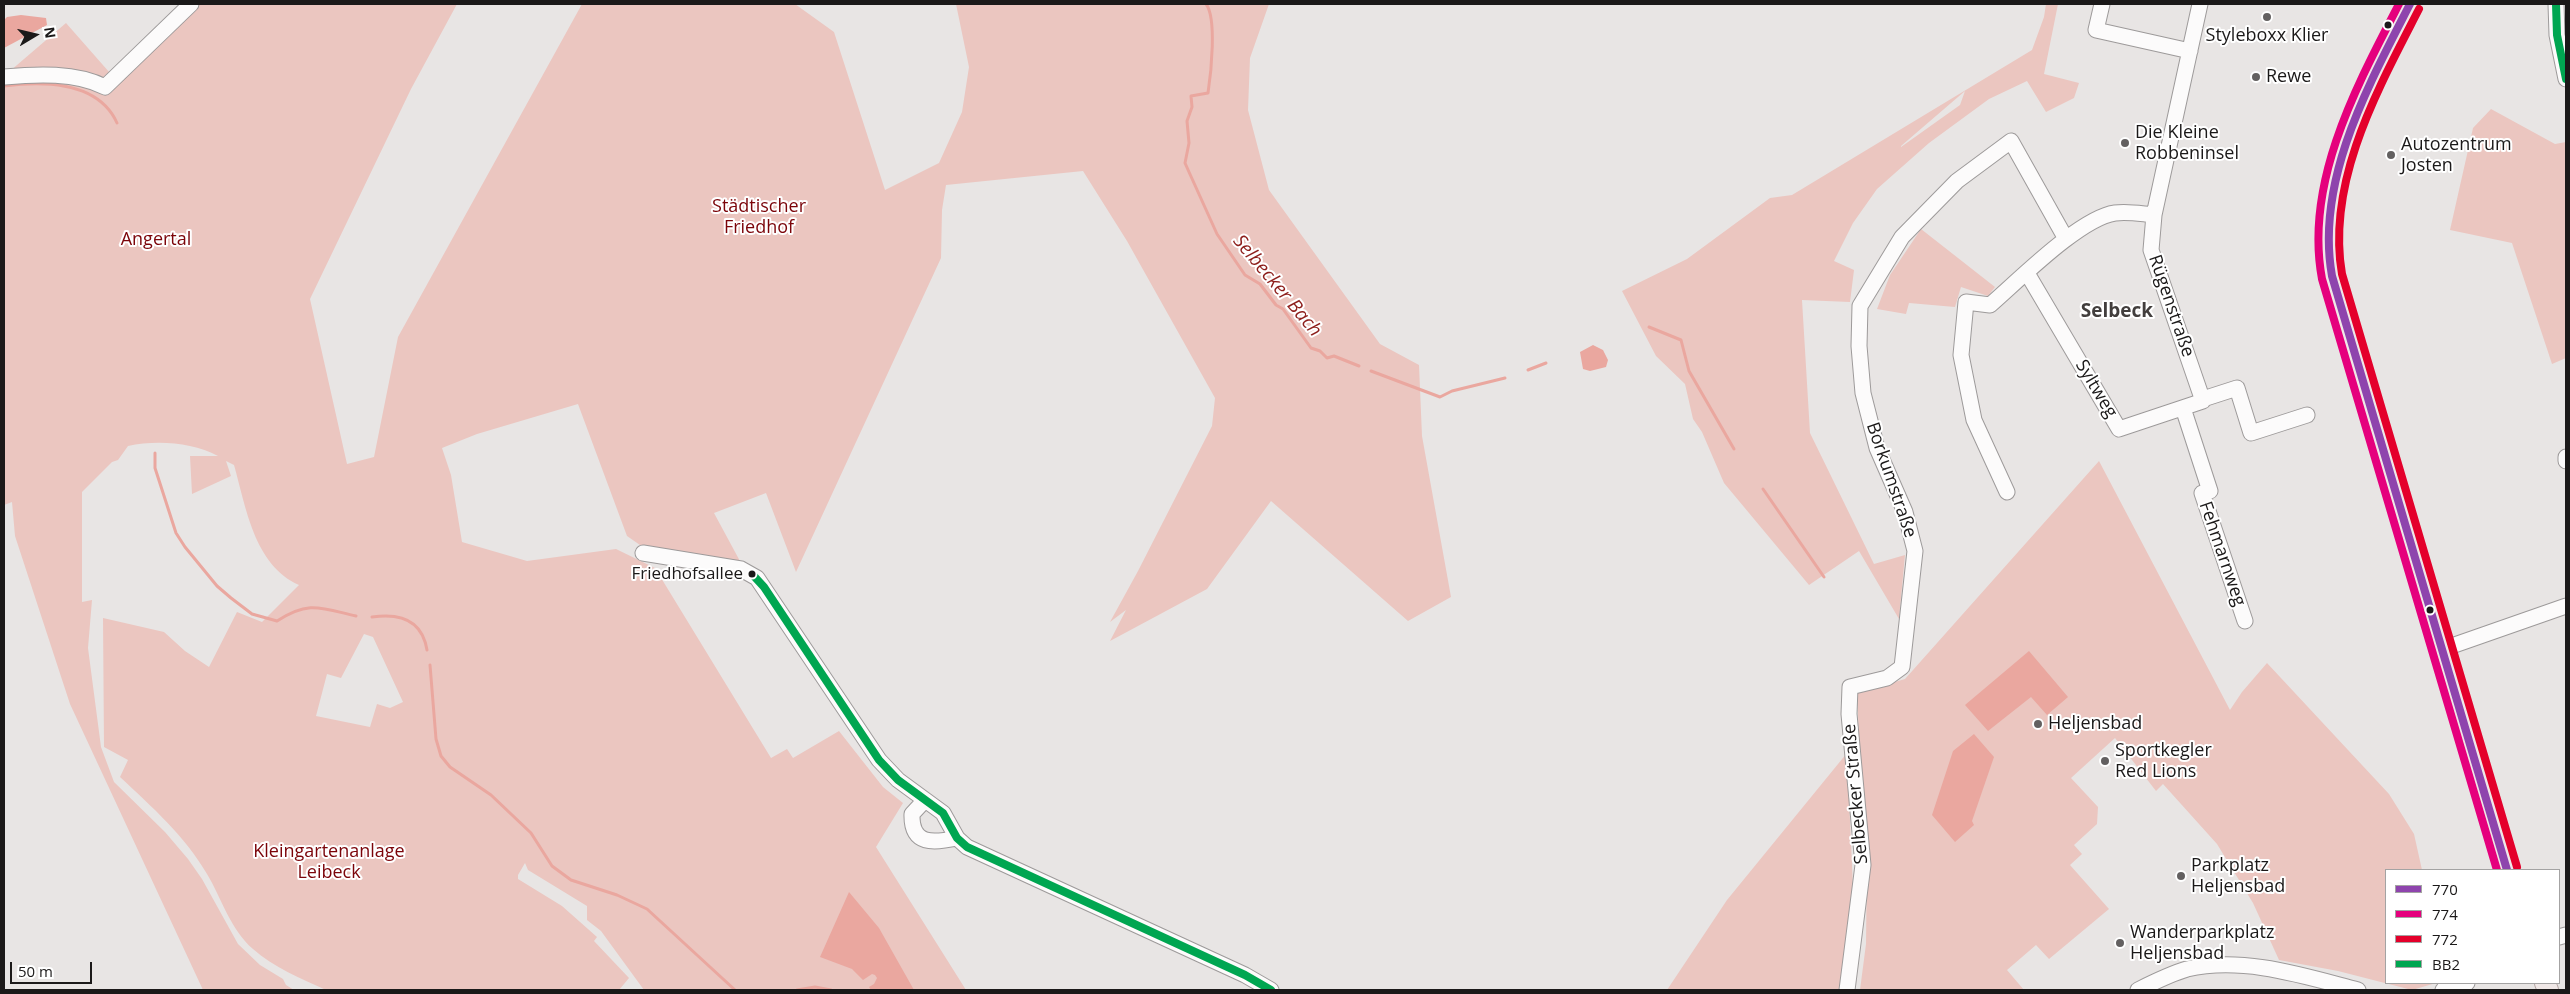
<!DOCTYPE html>
<html>
<head>
<meta charset="utf-8">
<style>
  body { margin:0 }
  #map { position:relative; width:2570px; height:994px; overflow:hidden; background:#e8e5e4; font-family:"Open Sans",sans-serif }
  canvas { display:block }
  .frame { position:absolute; inset:0; border:5px solid #1b1919; pointer-events:none }
  .legend { position:absolute; left:2385px; top:869px; width:175px; height:115px; box-sizing:border-box; background:#fff; border:1px solid #a4a3a3; margin:0; padding:6px 9px; list-style:none; font-size:15px; color:#1b1919 }
  .legend li { display:flex; align-items:center; gap:10px; height:25px }
  .legend b { width:25px; border:1px solid #a4a3a3 }
  .north { position:absolute; left:10px; top:10px; width:50px; height:50px; -webkit-text-stroke:4px #fff; paint-order:stroke; rotate:81deg; font-size:14px; font-weight:700; line-height:20px; text-align:center; color:#1b1919 }
  .north::after { content:''; display:block; margin:auto; width:18px; height:22px; background:#1b1919; clip-path:polygon(50% 0,100% 100%,50% 72%,0 100%) }
  .scale { position:absolute; left:10px; top:962px; width:82px; height:22px; box-sizing:border-box; border:2px solid #1b1919; border-top:0; padding-left:6px; font-size:15px; line-height:18px; white-space:nowrap; color:#1b1919; -webkit-text-stroke:4px #fff; paint-order:stroke }
</style>
</head>
<body>
<div id="map">
<canvas width="2570" height="994"></canvas>
<div class="frame"></div>
<ul class="legend">
<li><b style="height:6px;background:#8e44ad"></b>770</li>
<li><b style="height:6px;background:#e5007d"></b>774</li>
<li><b style="height:6px;background:#e4002b"></b>772</li>
<li><b style="height:6px;background:#00a651"></b>BB2</li>
</ul>
<div class="north">N</div>
<div class="scale">50 m</div>
</div>
<script>
const ctx = document.querySelector('canvas').getContext('2d');
ctx.lineJoin = 'round';
function paint(path, color) { ctx.fillStyle = color; ctx.fill(path, 'evenodd'); }
function stroke(path, color, width, dash) { ctx.strokeStyle = color; ctx.lineWidth = width; ctx.lineCap = dash ? 'butt' : 'round'; ctx.setLineDash(dash || []); ctx.stroke(path); }
function label(font, color, halo, rows, align = 'center') {
  ctx.font = font + ' "Open Sans",sans-serif'; ctx.lineWidth = 4; ctx.setLineDash([]); ctx.textBaseline = 'middle'; ctx.strokeStyle = halo; ctx.fillStyle = color; for (const [text, x, y, turn = 0] of rows) {
    ctx.save(); ctx.translate(x, y); ctx.rotate((+turn || 0) * Math.PI / 180); ctx.textAlign = isNaN(turn) ? turn : align; if (halo) ctx.strokeText(text, 0, 0); ctx.fillText(text, 0, 0); ctx.restore();
  }
}
const green = new Path2D(`
  M 197,4 L 457,4 L 411,89 L 310,299 L 347,464 L 374,457 L 398,337 L 582,4 L 795,4 L 834,32 L 885,190 L 939,163 L 962,112 L 969,67 L 956,4 L 1269,4 L 1250,58 L 1248,110 L 1269,190 L 1380,344 L 1419,365 L 1422,436 L 1451,597 L 1408,621 L 1271,501 L 1207,589 L 1110,641 L 1126,610 L 1110,622 L 1138,571 L 1212,426 L 1215,398 L 1127,241 L 1083,171 L 946,185 L 942,210 L 941,258 L 796,572 L 766,493 L 714,513 L 741,563 L 640,545 L 627,536 L 578,404 L 477,434 L 442,448 L 451,475 L 462,542 L 527,561 L 616,549 L 655,568 L 771,758 L 787,749 L 793,758 L 839,731 L 883,787 L 903,803 L 876,847 L 966,990 L 644,990 L 601,931 L 587,920 L 587,906 L 528,870 L 525,863 L 518,875 L 518,879 L 562,906 L 597,937 L 594,941 L 629,978 L 619,990 L 326,990 C 302,979 273,967 253,949 C 230,929 222,899 207,874 C 185,836 152,807 120,777 L 128,760 L 104,747 L 103,618 L 164,632 L 185,651 L 209,667 L 237,612 L 262,622 L 299,585 C 254,565 246,507 234,465 L 226,461 L 231,476 L 192,494 L 190,456 L 218,456 C 192,442 156,440 128,446 L 118,460 L 112,462 L 82,492 L 82,602 L 92,600 L 88,648 L 101,747 L 114,782 L 165,832 L 188,859 L 202,879 L 238,944 L 260,965 L 283,979 L 286,985 L 294,990 L 203,990 L 70,704 L 15,536 L 12,502 L 4,505 L 4,72 L 10,71 L 66,23 L 117,81 ZM 364,634 L 373,637 L 403,702 L 390,708 L 377,704 L 370,727 L 316,716 L 327,674 L 341,678 Z
  M 2046,4 L 2058,4 L 2044,74 L 2079,83 L 2074,98 L 2046,112 L 2027,81 L 1989,99 L 1929,143 L 1877,189 L 1853,223 L 1834,261 L 1854,270 L 1850,302 L 1802,300 L 1810,433 L 1874,564 L 1905,555 L 1899,619 L 1859,551 L 1809,585 L 1724,483 L 1702,432 L 1693,419 L 1685,384 L 1656,356 L 1622,291 L 1687,259 L 1770,198 L 1792,195 L 2032,50 L 2044,17 ZM 1965,91 L 1960,105 L 1901,147 L 1901,146 Z
  M 2491,109 L 2555,144 L 2566,142 L 2566,358 L 2552,364 L 2512,243 L 2450,230 L 2473,128 Z
  M 1921,229 L 1995,287 L 1988,296 L 1961,287 L 1955,307 L 1909,303 L 1906,314 L 1877,309 L 1890,275 Z
  M 2099,461 L 2230,710 L 2242,692 L 2267,663 L 2389,794 L 2414,834 L 2422,870 L 2386,870 L 2386,983 L 2436,983 L 2412,990 L 2338,971 L 2279,960 L 2253,903 L 2217,844 L 2163,784 L 2156,791 L 2115,738 L 2071,778 L 2098,807 L 2097,824 L 2074,845 L 2082,854 L 2070,865 L 2109,909 L 2049,959 L 2036,945 L 2007,970 L 2024,990 L 1860,990 L 1866,944 L 1867,856 L 1855,747 L 1859,737 L 1857,693 L 1905,679 Z
  M 1847,753 L 1853,888 L 1841,990 L 1667,990 L 1727,900 Z`);
const water = new Path2D(`
  M 21,15 L 46,18 L 47,25 L 4,48 L 4,20 L 7,17 Z
  M 1593,345 L 1603,350 L 1608,360 L 1606,367 L 1590,371 L 1583,369 L 1580,352 Z
  M 2029,651 L 2068,697 L 2047,715 L 2031,697 L 1988,731 L 1965,705 Z
  M 1974,734 L 1994,757 L 1972,821 L 1974,825 L 1955,842 L 1932,815 L 1953,751 Z
  M 849,892 L 879,928 L 914,990 L 871,990 L 869,987 L 874,984 L 877,978 L 875,975 L 872,974 L 863,980 L 852,969 L 820,957 Z`);
const stream = new Path2D(`
  M 1206,4 C 1217,18 1211,74 1208,93 L 1191,96 L 1192,107 L 1187,121 L 1189,143 L 1185,163 L 1189,172 L 1217,234 L 1245,275 L 1260,284 L 1276,305 L 1283,309 L 1311,348 L 1320,351 L 1327,358 L 1334,356 L 1359,366
  M 4,86 C 44,81 98,81 117,123
  M 1649,327 L 1681,340 L 1689,371 L 1734,449
  M 1528,370 L 1546,363
  M 1371,371 L 1440,397 L 1452,391 L 1505,378
  M 155,453 L 155,468 L 176,533 L 185,547 L 217,586 L 231,598 L 252,614 L 277,621 C 309,600 321,608 356,616
  M 1763,489 L 1824,577
  M 372,617 C 399,613 422,619 427,650
  M 430,665 L 436,739 L 441,756 L 450,767 L 491,795 L 531,833 L 552,866 L 571,880 L 617,895 L 647,909 L 735,990
  M 797,990 L 815,987 L 831,990`);
const minor = new Path2D(`
  M 2102,4 L 2096,30 L 2190,51
  M 2556,4 L 2557,35 L 2566,79
  M 4,77 C 36,74 76,72 105,87 L 191,4
  M 2027,273 L 2119,429 L 2203,401 L 2151,250 L 2154,215 L 2200,4
  M 2203,399 L 2237,388 L 2251,433 L 2307,415
  M 2183,408 L 2210,491 L 2202,493 L 2245,621
  M 2566,457 L 2566,461
  M 2007,492 L 1974,420 L 1961,355 L 1966,302 L 1990,305 C 2019,280 2080,218 2115,213 C 2128,211 2142,214 2154,215
  M 643,553 L 741,569 L 757,578 L 879,760 L 898,780 L 943,813 L 957,838 L 967,847 L 1245,975 L 1271,990
  M 2443,649 L 2566,606
  M 925,800 L 912,814 C 911,846 934,843 957,838
  M 2559,937 L 2566,935
  M 1847,990 L 1863,865 L 1849,714 L 1850,687 L 1887,678 L 1902,667 L 1915,551 L 1905,512 L 1877,448 L 1863,393 L 1859,346 L 1860,306 L 1902,237 L 1957,181 L 2011,141 L 2066,239
  M 2138,990 C 2154,982 2170,974 2187,969 C 2243,956 2304,976 2358,990
  M 2443,990 L 2467,983`);
const major = new Path2D(`
  M 2410,4 C 2377,68 2343,137 2330,208 C 2325,231 2328,254 2332,276 L 2507,870
  M 2545,983 L 2548,990`);
const bus1 = new Path2D(`
  M 2410,4 C 2368,86 2315,181 2332,276 L 2507,870`);
const bus2 = new Path2D(`
  M 2399,4 C 2356,87 2304,183 2322,279 L 2497,870`);
const bus3 = new Path2D(`
  M 2419,9 C 2378,89 2326,181 2342,274 L 2517,867`);
const bus4 = new Path2D(`
  M 2556,4 L 2557,35 L 2566,79
  M 752,574 L 764,587 L 879,760 L 898,780 L 943,813 L 957,838 L 967,847 L 1245,975 L 1271,990`);
const markers = [
  [2267,17,5,"#636060"],
  [2388,25,4.5,"#1b1919"],
  [2256,77,5,"#636060"],
  [2125,143,5,"#636060"],
  [2391,155,5,"#636060"],
  [752,574,4.5,"#1b1919"],
  [2430,610,4.5,"#1b1919"],
  [2038,724,5,"#636060"],
  [2105,761,5,"#636060"],
  [2181,876,5,"#636060"],
  [2120,943,5,"#636060"]
];
const busNames = [
  ["Friedhofsallee",743,574]
];
const poiNames = [
  ["Styleboxx Klier",2267,36,"center"],
  ["Rewe",2266,77],
  ["Die Kleine",2135,133],
  ["Robbeninsel",2135,154],
  ["Autozentrum",2401,145],
  ["Josten",2401,166],
  ["Heljensbad",2048,724],
  ["Sportkegler",2115,751],
  ["Red Lions",2115,772],
  ["Parkplatz",2191,866],
  ["Heljensbad",2191,887],
  ["Wanderparkplatz",2130,933],
  ["Heljensbad",2130,954]
];
const parkNames = [
  ["Städtischer",759,207],
  ["Friedhof",759,228],
  ["Angertal",156,240],
  ["Kleingartenanlage",329,852],
  ["Leibeck",329,873]
];
const streetNames = [
  ["Rügenstraße",2171,306,71],
  ["Syltweg",2096,389,59],
  ["Borkumstraße",1891,480,71],
  ["Fehmarnweg",2222,554,71],
  ["Selbecker Straße",1856,794,-95]
];
const waterNames = [
  ["Selbecker Bach",1277,286,50]
];
const neighbourhoodNames = [
  ["Selbeck",2117,312]
];
paint(green, '#ebc6c0');
paint(water, '#eaa79f');
stroke(stream, '#eaa79f', 3);
stroke(minor, '#9d9a9a', 17);
stroke(major, '#b4a5a3', 22);
stroke(minor, '#fcfbfb', 15);
stroke(major, '#f0e8e7', 20);
stroke(bus1, '#8e44ad', 8);
stroke(bus2, '#e5007d', 8);
stroke(bus3, '#e4002b', 8);
stroke(bus4, '#00a651', 8);
for (const [x, y, r, color] of markers) { const dot = new Path2D(); dot.arc(x, y, r, 0, 2 * Math.PI); ctx.fillStyle = color; ctx.fill(dot); stroke(dot, '#fff', 2); }
label('17px', '#1b1919', '#fff', busNames, 'right');
label('18px', '#1b1919', '#fff', poiNames, 'left');
label('18px', '#7b0409', '#fff', parkNames);
label('18px', '#1b1919', '#fff', streetNames);
label('italic 19px', '#8d1e1b', '#fff', waterNames);
label('bold 19px', '#423e3d', '#fff', neighbourhoodNames);
</script>
</body>
</html>
